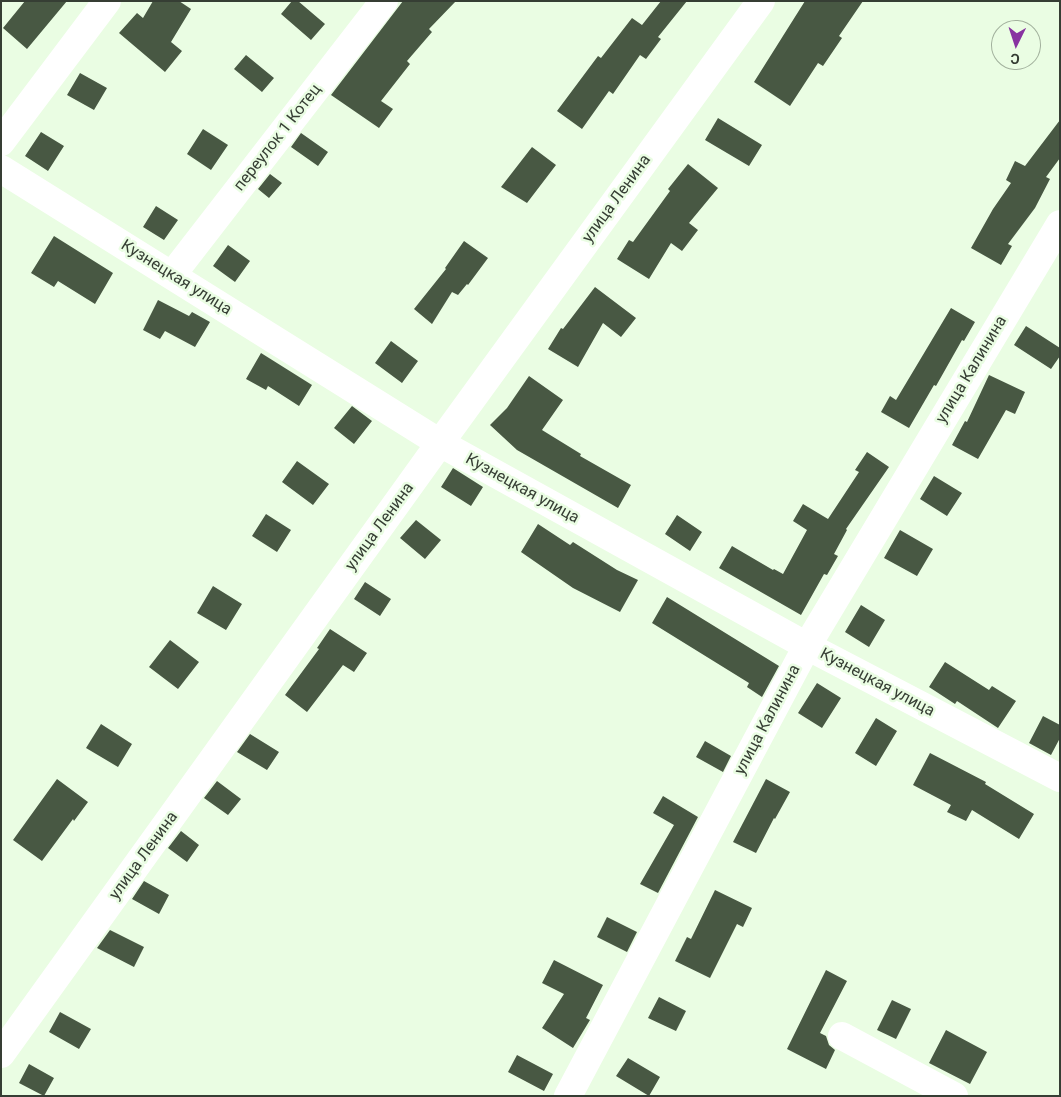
<!DOCTYPE html>
<html>
<head>
<meta charset="utf-8">
<style>
  body { margin:0 }
  #map { position:relative; width:1061px; height:1097px; overflow:hidden; background:#eafde3; font-family:Roboto,sans-serif }
  canvas { display:block }
  .frame { position:absolute; inset:0; border:2px solid #363e34; pointer-events:none }
  .north { position:absolute; left:991px; top:20px; width:50px; height:50px; box-sizing:border-box; background:#eafde3; border:1px solid #a2b19d; border-radius:50%; rotate:184deg; font-size:14px; font-weight:700; line-height:20px; text-align:center; color:#363e34 }
  .north::after { content:''; display:block; margin:auto; width:18px; height:22px; background:#8833a1; clip-path:polygon(50% 0,100% 100%,50% 72%,0 100%) }
</style>
</head>
<body>
<div id="map">
<canvas width="1061" height="1097"></canvas>
<div class="frame"></div>
<div class="north">С</div>
</div>
<script>
const ctx = document.querySelector('canvas').getContext('2d');
ctx.lineJoin = 'round';
function paint(path, color) { ctx.fillStyle = color; ctx.fill(path, 'evenodd'); }
function stroke(path, color, width, dash) { ctx.strokeStyle = color; ctx.lineWidth = width; ctx.lineCap = dash ? 'butt' : 'round'; ctx.setLineDash(dash || []); ctx.stroke(path); }
function label(font, color, halo, rows, align = 'center') {
  ctx.font = font + ' Roboto,sans-serif'; ctx.lineWidth = 5; ctx.setLineDash([]); ctx.textBaseline = 'middle'; ctx.strokeStyle = halo; ctx.fillStyle = color; for (const [text, x, y, turn = 0] of rows) {
    ctx.save(); ctx.translate(x, y); ctx.rotate((+turn || 0) * Math.PI / 180); ctx.textAlign = isNaN(turn) ? turn : align; if (halo) ctx.strokeText(text, 0, 0); ctx.fillText(text, 0, 0); ctx.restore();
  }
}
const building = new Path2D(`
  M 25,1 L 67,1 L 27,49 L 3,28 Z
  M 153,1 L 179,1 L 191,9 L 171,42 L 182,51 L 165,72 L 119,33 L 137,13 L 143,18 Z
  M 292,1 L 298,1 L 325,24 L 311,40 L 281,14 Z
  M 403,1 L 456,1 L 429,29 L 432,32 L 407,61 L 410,64 L 381,101 L 393,109 L 379,128 L 331,95 Z
  M 661,1 L 687,1 L 658,37 L 661,39 L 646,59 L 640,55 L 613,94 L 609,91 L 582,129 L 557,111 L 598,56 L 601,58 L 632,18 L 642,25 Z
  M 805,1 L 863,1 L 839,36 L 842,38 L 823,66 L 818,63 L 790,106 L 754,82 Z
  M 246,55 L 274,78 L 262,92 L 234,69 Z
  M 80,73 L 107,88 L 94,110 L 67,95 Z
  M 718,118 L 762,145 L 749,166 L 705,140 Z
  M 1060,120 L 1060,158 L 1046,177 L 1050,179 L 1035,208 L 1008,244 L 1012,246 L 1001,265 L 971,248 L 993,209 L 1011,183 L 1006,180 L 1015,161 L 1025,166 Z
  M 203,129 L 228,145 L 211,170 L 187,154 Z
  M 41,132 L 64,146 L 48,171 L 25,156 Z
  M 301,133 L 328,152 L 318,166 L 291,147 Z
  M 532,147 L 556,165 L 527,203 L 501,187 Z
  M 688,164 L 718,188 L 689,223 L 698,230 L 682,251 L 671,243 L 649,279 L 617,259 L 629,240 L 633,242 L 670,191 L 668,189 Z
  M 270,174 L 282,183 L 269,198 L 258,189 Z
  M 156,206 L 178,220 L 164,240 L 143,227 Z
  M 54,236 L 113,273 L 95,304 L 58,281 L 54,287 L 31,273 Z
  M 464,241 L 488,258 L 468,285 L 467,284 L 458,295 L 452,292 L 432,324 L 414,309 L 446,269 L 445,268 Z
  M 228,245 L 250,261 L 235,282 L 213,266 Z
  M 595,287 L 636,318 L 621,337 L 603,323 L 578,367 L 548,349 L 561,328 L 563,329 Z
  M 158,300 L 189,316 L 192,312 L 210,322 L 195,347 L 165,331 L 160,339 L 143,330 Z
  M 951,308 L 975,322 L 964,341 L 962,340 L 936,386 L 934,385 L 909,428 L 881,412 L 890,396 L 896,400 Z
  M 1026,326 L 1060,348 L 1060,356 L 1051,369 L 1014,345 Z
  M 391,341 L 418,361 L 402,383 L 375,363 Z
  M 261,353 L 312,385 L 299,406 L 268,386 L 266,390 L 246,379 Z
  M 989,375 L 1025,392 L 1015,414 L 1006,410 L 978,459 L 952,445 L 965,421 L 967,422 Z
  M 529,376 L 563,400 L 542,430 L 581,454 L 580,456 L 631,485 L 618,508 L 517,450 L 490,425 L 507,408 Z
  M 352,406 L 372,421 L 354,444 L 334,428 Z
  M 867,452 L 889,467 L 846,529 L 847,530 L 834,554 L 838,556 L 827,575 L 824,574 L 801,615 L 719,568 L 732,546 L 773,570 L 774,569 L 783,574 L 807,530 L 793,521 L 803,504 L 828,519 L 859,472 L 855,470 Z
  M 297,461 L 329,484 L 313,505 L 282,482 Z
  M 453,468 L 483,487 L 471,506 L 441,487 Z
  M 934,476 L 962,493 L 947,516 L 920,499 Z
  M 266,514 L 291,530 L 277,552 L 252,536 Z
  M 677,515 L 702,532 L 690,551 L 665,534 Z
  M 416,520 L 441,540 L 425,559 L 400,538 Z
  M 538,524 L 570,545 L 573,542 L 617,570 L 638,580 L 620,612 L 573,588 L 521,552 Z
  M 900,530 L 933,549 L 917,576 L 884,558 Z
  M 365,582 L 391,599 L 380,616 L 354,599 Z
  M 213,586 L 242,604 L 226,630 L 197,613 Z
  M 667,597 L 779,666 L 762,697 L 747,687 L 749,683 L 652,623 Z
  M 861,605 L 885,620 L 869,647 L 845,632 Z
  M 330,629 L 367,653 L 354,672 L 343,665 L 307,712 L 285,695 L 319,649 L 317,648 Z
  M 170,640 L 199,662 L 178,689 L 149,667 Z
  M 945,662 L 989,690 L 992,686 L 1016,701 L 998,728 L 957,701 L 955,704 L 929,687 Z
  M 817,683 L 841,698 L 822,728 L 798,713 Z
  M 1043,716 L 1060,725 L 1060,738 L 1051,755 L 1029,743 Z
  M 876,718 L 897,731 L 876,766 L 855,753 Z
  M 101,724 L 132,744 L 118,767 L 86,748 Z
  M 250,734 L 279,752 L 267,770 L 237,752 Z
  M 705,741 L 731,756 L 723,772 L 696,757 Z
  M 930,753 L 986,782 L 985,784 L 1034,814 L 1019,839 L 972,810 L 966,821 L 947,812 L 951,805 L 913,785 Z
  M 57,779 L 88,802 L 74,821 L 73,819 L 42,861 L 13,840 Z
  M 766,779 L 790,792 L 775,819 L 774,818 L 756,853 L 733,842 Z
  M 217,781 L 241,799 L 228,815 L 204,798 Z
  M 663,796 L 698,817 L 658,893 L 640,884 L 674,825 L 653,813 Z
  M 181,831 L 199,845 L 187,862 L 168,848 Z
  M 144,881 L 169,895 L 159,914 L 132,899 Z
  M 715,890 L 752,908 L 743,927 L 737,924 L 710,978 L 675,961 L 687,937 L 691,939 Z
  M 607,917 L 637,932 L 627,952 L 597,937 Z
  M 110,930 L 144,947 L 134,967 L 97,948 Z
  M 554,960 L 603,985 L 586,1018 L 590,1020 L 573,1048 L 542,1028 L 564,994 L 542,983 Z
  M 826,970 L 847,981 L 820,1033 L 826,1036 L 829,1045 L 835,1050 L 826,1069 L 787,1049 Z
  M 659,997 L 686,1011 L 676,1031 L 648,1018 Z
  M 892,1000 L 911,1009 L 896,1039 L 877,1030 Z
  M 60,1012 L 91,1029 L 79,1049 L 49,1032 Z
  M 946,1030 L 987,1052 L 970,1084 L 929,1063 Z
  M 517,1055 L 553,1074 L 544,1091 L 508,1072 Z
  M 628,1058 L 660,1077 L 649,1096 L 616,1076 Z
  M 29,1064 L 54,1078 L 44,1096 L 19,1083 Z`);
const minor = new Path2D(`
  M 1,142 L 107,1
  M 1,169 L 440,443 L 807,646 L 1060,778
  M 172,275 L 384,1
  M 842,1036 L 954,1096
  M 1,1054 L 440,443 L 761,1
  M 568,1096 L 807,646 L 1060,224`);
const streetNames = [
  ["переулок 1 Котец",278,138,-52],
  ["улица Ленина",617,199,-54],
  ["Кузнецкая улица",176,278,32],
  ["улица Калинина",972,370,-59],
  ["Кузнецкая улица",522,489,29],
  ["улица Ленина",380,527,-54],
  ["Кузнецкая улица",877,683,28],
  ["улица Калинина",768,720,-62],
  ["улица Ленина",144,856,-54]
];
paint(building, '#485843');
stroke(minor, '#fff', 28);
label('16px', '#363e34', '#eafde3', streetNames);
</script>
</body>
</html>
